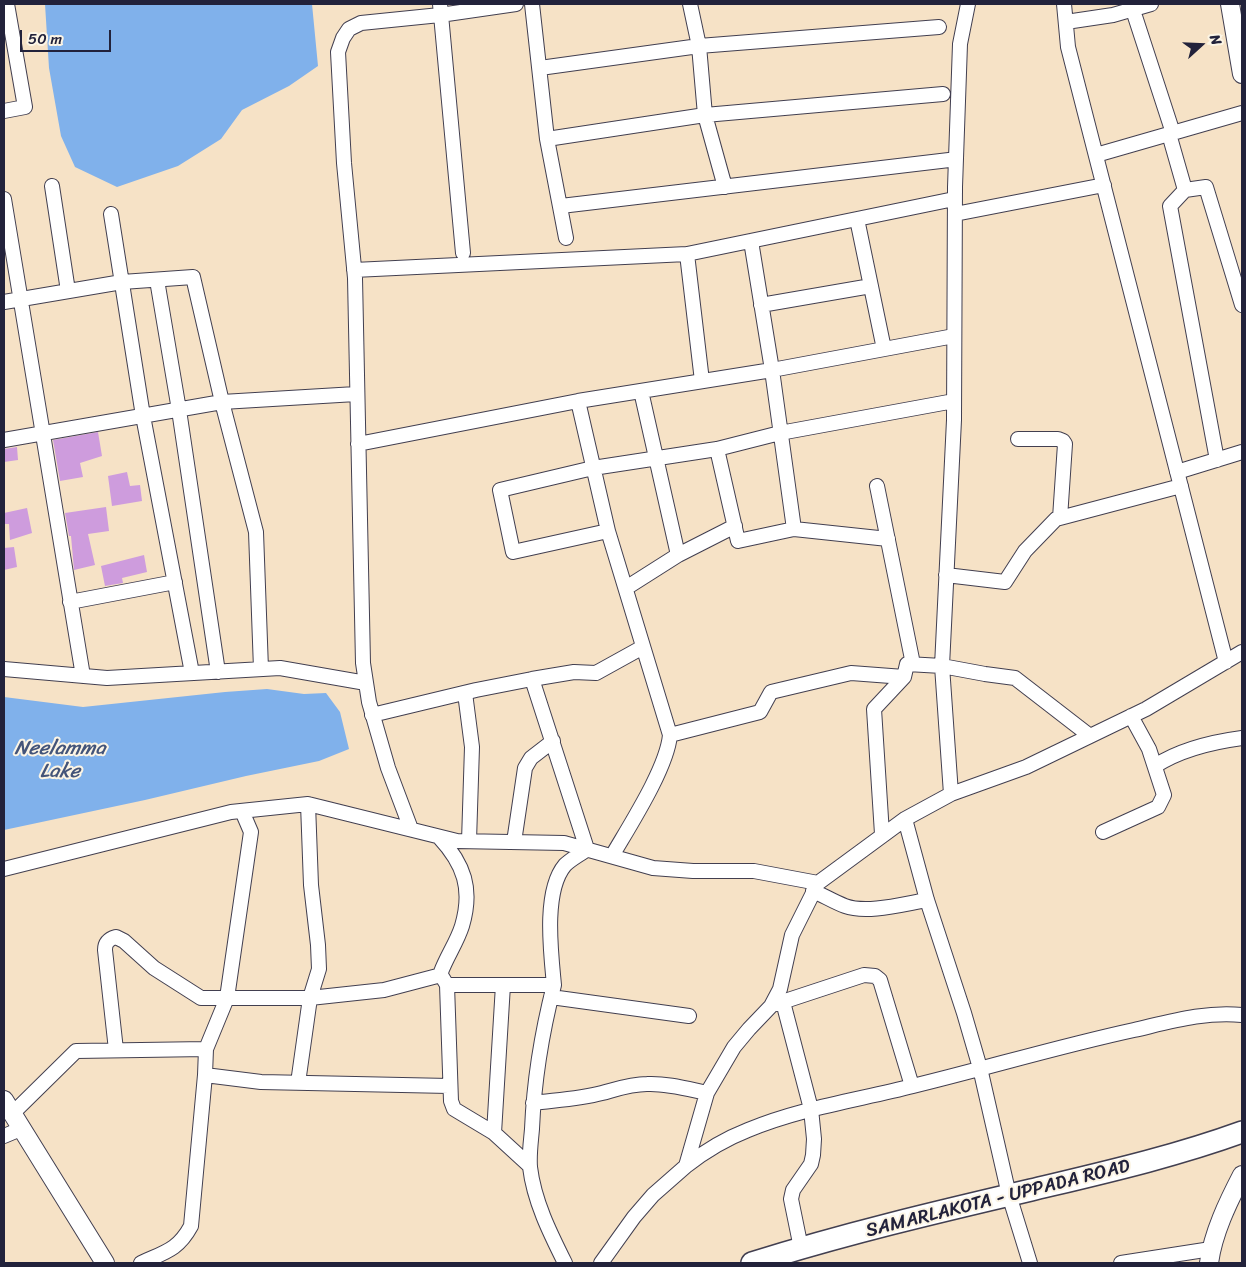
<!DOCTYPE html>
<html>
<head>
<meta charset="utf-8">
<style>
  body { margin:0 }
  #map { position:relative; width:1246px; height:1267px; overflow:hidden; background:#f6e2c6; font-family:Sriracha,sans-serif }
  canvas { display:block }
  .frame { position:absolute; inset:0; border:5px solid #22223b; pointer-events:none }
  .north { position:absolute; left:1176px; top:20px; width:50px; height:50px; -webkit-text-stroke:4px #fcf5e5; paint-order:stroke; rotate:70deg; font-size:14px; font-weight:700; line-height:20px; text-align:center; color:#22223b }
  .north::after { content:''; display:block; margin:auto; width:18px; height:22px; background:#22223b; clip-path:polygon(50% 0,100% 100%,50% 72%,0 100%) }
  .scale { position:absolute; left:20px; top:30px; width:91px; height:22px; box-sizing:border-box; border:2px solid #22223b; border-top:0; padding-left:6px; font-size:15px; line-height:18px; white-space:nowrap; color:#22223b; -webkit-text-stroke:4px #fcf5e5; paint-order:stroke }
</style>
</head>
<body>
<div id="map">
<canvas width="1246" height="1267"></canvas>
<div class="frame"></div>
<div class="north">N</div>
<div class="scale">50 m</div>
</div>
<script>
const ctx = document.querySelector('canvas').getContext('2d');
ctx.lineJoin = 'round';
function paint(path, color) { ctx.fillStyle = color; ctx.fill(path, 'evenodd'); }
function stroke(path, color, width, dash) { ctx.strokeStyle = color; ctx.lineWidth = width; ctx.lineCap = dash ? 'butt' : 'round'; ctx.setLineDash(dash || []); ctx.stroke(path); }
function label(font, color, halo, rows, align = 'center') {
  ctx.font = font + ' Sriracha,sans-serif'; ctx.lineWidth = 4; ctx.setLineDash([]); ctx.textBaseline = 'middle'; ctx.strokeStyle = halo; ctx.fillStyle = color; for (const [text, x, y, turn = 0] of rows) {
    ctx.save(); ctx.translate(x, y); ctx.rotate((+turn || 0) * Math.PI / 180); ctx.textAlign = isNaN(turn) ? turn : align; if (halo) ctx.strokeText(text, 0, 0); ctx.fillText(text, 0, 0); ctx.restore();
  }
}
const water = new Path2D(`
  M 45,4 L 312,4 L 318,66 L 289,86 L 242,110 L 221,139 L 178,166 L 117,187 L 75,167 L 61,136 L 49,68 Z
  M 267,689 L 304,694 L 326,693 L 340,712 L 349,749 L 319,761 L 246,776 L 145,800 L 4,830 L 4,697 L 83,707 L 225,692 Z`);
const building = new Path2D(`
  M 98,432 L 102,456 L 80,463 L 83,477 L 60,481 L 53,440 Z
  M 17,447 L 18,460 L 4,462 L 4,449 Z
  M 127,472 L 130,486 L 140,485 L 142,501 L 112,506 L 108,476 Z
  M 106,507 L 109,531 L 88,534 L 95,565 L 74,570 L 71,536 L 69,536 L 65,513 Z
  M 27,508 L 32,533 L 10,540 L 9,524 L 4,524 L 4,513 Z
  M 14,547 L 17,567 L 4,570 L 4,548 Z
  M 144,555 L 147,572 L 122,578 L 123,583 L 105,586 L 101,566 Z`);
const minor = new Path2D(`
  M 440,4 L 463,253
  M 532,4 L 547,139 L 566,238
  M 690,4 L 699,46 L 705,115 L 725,187
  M 1064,4 L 1068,47 L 1226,662
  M 1131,4 L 1173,133
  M 1066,22 L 1113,15 L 1151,4
  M 540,68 L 699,46 L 939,27
  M 4,111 L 25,107 L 7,4
  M 1169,134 L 1185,190 L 1170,206 L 1217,460
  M 547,139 L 705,115 L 943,94
  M 1096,155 L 1242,113
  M 52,186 L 68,291
  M 1185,190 L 1206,187 L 1242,305
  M 4,199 L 83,676
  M 561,206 L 949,160
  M 111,214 L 143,416 L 192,673
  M 955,214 L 1104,185
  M 857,219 L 884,349
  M 687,254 L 702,381
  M 354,270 L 687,254 L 954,199
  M 157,280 L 179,410 L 218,672
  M 4,302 L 122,282 L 193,277 L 222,402 L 256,532 L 261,669
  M 761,305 L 871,286
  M 641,391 L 678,555
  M 578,401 L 608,531 L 670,735 C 667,768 630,825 612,856
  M 1018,439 L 1058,439 L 1063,441 L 1065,444 L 1060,518
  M 4,440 L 222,402 L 356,394
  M 358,444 L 578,401 L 772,370 L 954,336
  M 717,449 L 738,541 L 794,529 L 772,370 L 751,241
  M 1177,472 L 1242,452
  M 877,486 L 913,664
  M 794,529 L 888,539
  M 608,531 L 513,552 L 500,490 L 593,468 L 717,449 L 780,433 L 954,401
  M 946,575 L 1005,582 L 1025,551 L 1056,519 L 1181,486
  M 626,588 L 678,555 L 735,526
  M 70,602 L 175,582
  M 4,669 L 107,678 L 280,668 L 366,683
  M 532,679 L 587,849 C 581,854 571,859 565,865 C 543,891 551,953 554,985
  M 465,693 L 472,747 L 469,841
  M 372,715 L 476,690 L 532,679 L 574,672 L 596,673 L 643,647
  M 670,735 L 760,712 L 771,692 L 851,673 L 904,677 L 907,664 L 942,666 L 985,674 L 1015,678 L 1090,736
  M 1155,766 C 1181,749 1212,742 1242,738
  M 951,794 L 942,666 L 954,420 L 955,187 L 960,44 L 968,4
  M 905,819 L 927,900 L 964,1013 L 980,1068 L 1009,1195 L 1030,1263
  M 411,829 L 388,768 L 369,702 L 363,663 L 355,278 L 344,163 L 338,52 L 343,38 L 349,29 L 361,23 L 440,15 L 516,4
  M 1103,832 L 1158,807 L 1164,795 L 1149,749 L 1131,716
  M 882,834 L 874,709 L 904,677
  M 439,837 C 464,864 473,889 462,926 C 457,942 447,956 441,972 L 441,975 L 447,985 L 451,1101 L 454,1109 L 494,1133 L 530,1166
  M 514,842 L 525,768 L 531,758 L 553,741
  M 4,869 L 231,812 L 308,804 L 457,841 L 564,843 L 653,868 L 693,871 L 754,871 L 818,883
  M 813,891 C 823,895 834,902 845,906 C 867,914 903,904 927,900
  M 447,985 L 554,985 C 542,1032 534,1080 532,1129 C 531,1141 529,1154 530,1167 C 534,1201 550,1233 565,1263
  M 551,997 L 689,1016
  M 783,1002 L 811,1109 L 814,1139 L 813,1155 L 811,1164 L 793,1190 L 791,1199 L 801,1248
  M 776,1004 L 864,975 L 875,976 L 880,980 L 912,1086
  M 116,1050 L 105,950 C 105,942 109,939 116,937 L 124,941 L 154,968 L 201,998 L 310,998 L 384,990 L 441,975
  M 205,1075 L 261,1082 L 449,1086
  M 298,1083 L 310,998 L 319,969 L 318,945 L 311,885 L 308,804
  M 533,1103 C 556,1100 579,1099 602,1093 C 617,1089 631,1084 647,1084 C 667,1083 688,1089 707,1093
  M 13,1113 L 76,1051 L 206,1049
  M 494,1133 L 503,985
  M 4,1136 L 23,1128
  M 686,1166 C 705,1151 725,1139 748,1130 C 801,1108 858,1100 913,1086 C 987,1068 1060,1046 1134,1030 C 1169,1022 1206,1011 1242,1015
  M 141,1263 C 165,1252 178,1250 191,1226 L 205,1075 L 206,1049 L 227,998 L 251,832 L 242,811
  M 601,1263 L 634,1217 L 653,1195 L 686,1166 L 707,1093 L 734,1047 L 749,1029 L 771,1006 L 780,989 L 792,935 L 818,883 L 905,819 L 951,794 L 1026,767 L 1146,709 L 1242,652
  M 1121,1263 L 1211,1249`);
const tertiary = new Path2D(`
  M 1230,4 L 1242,74
  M 4,1100 L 105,1263
  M 1209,1263 C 1213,1233 1228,1202 1242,1175`);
const primary = new Path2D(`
  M 752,1263 C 844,1234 937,1212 1031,1190 C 1102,1173 1173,1157 1242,1132`);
const streetNames = [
  ["SAMARLAKOTA - UPPADA ROAD",998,1199,-14]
];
const waterNames = [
  ["Neelamma",60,749],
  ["Lake",60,772]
];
paint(water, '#80b1eb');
paint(building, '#ce9cdd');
stroke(minor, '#423f50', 16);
stroke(tertiary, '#423f50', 20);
stroke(primary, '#423f50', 24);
stroke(minor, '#fff', 14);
stroke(tertiary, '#fff', 18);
stroke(primary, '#fff', 21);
label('19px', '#22223b', '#fcf5e5', streetNames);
label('italic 20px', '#435479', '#fcf5e5', waterNames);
</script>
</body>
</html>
